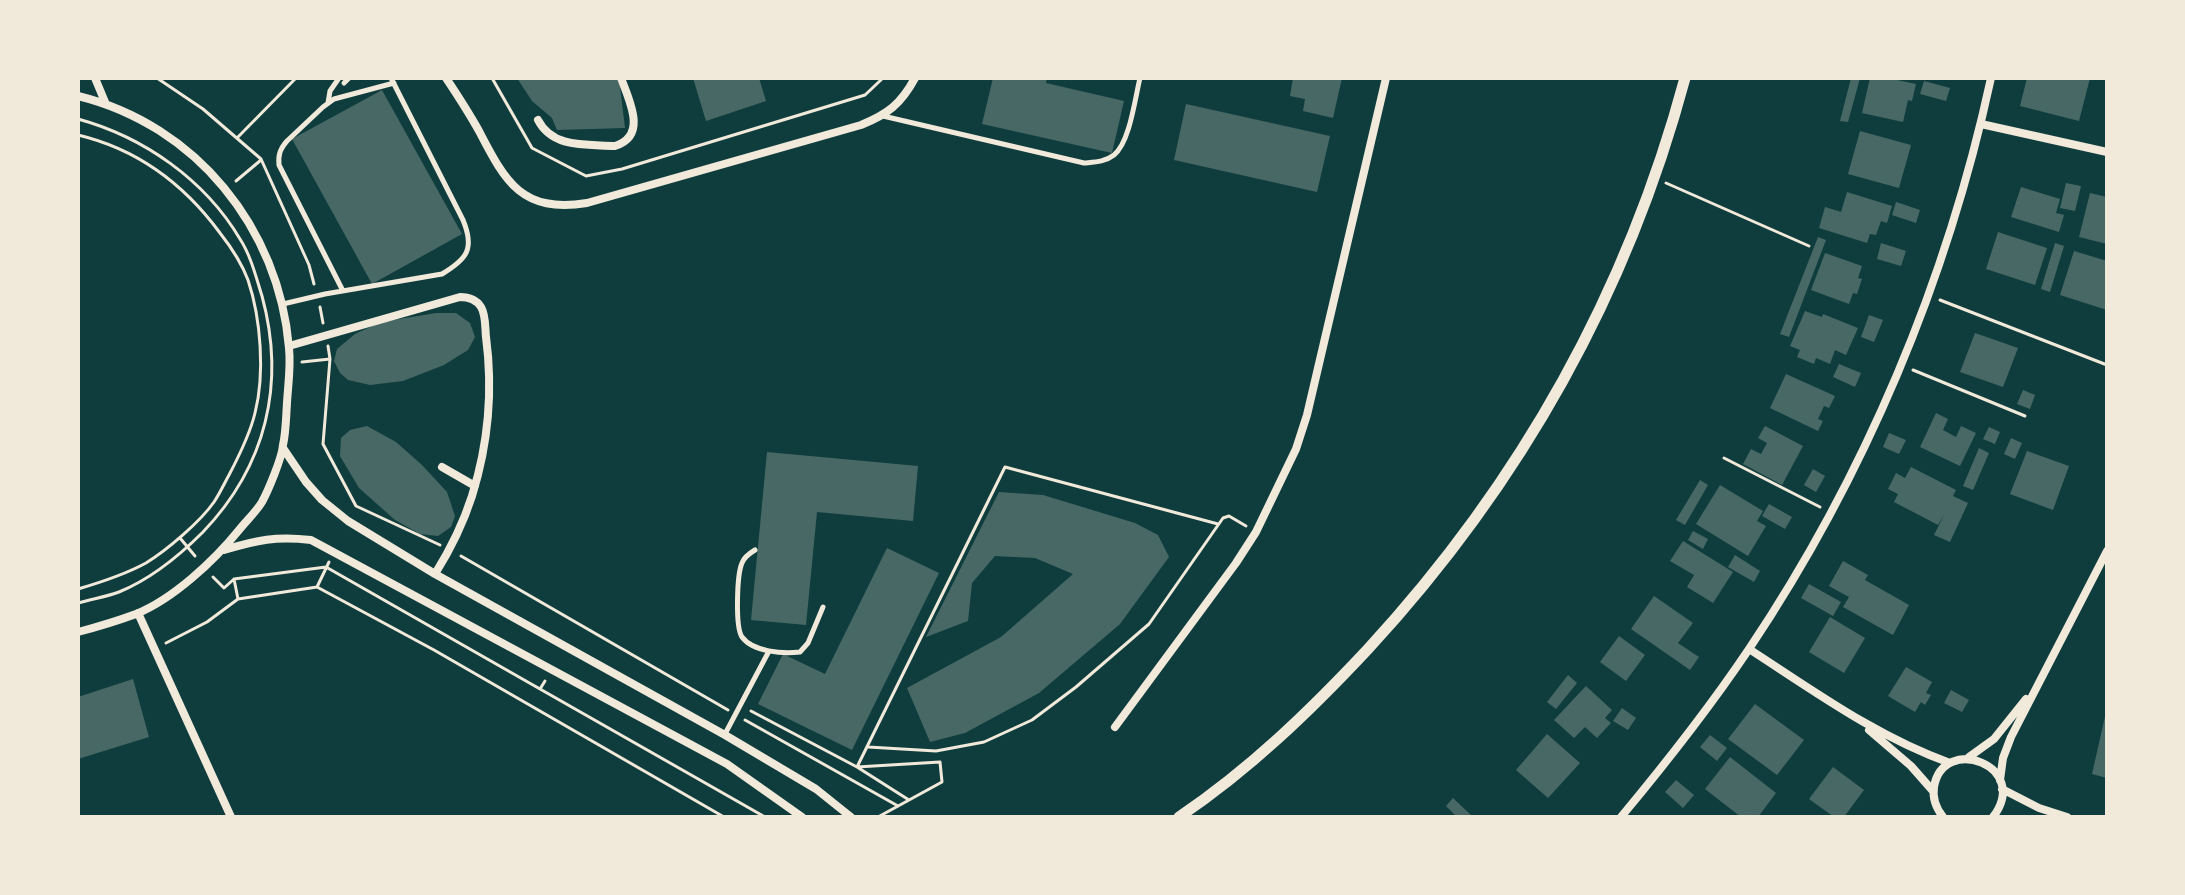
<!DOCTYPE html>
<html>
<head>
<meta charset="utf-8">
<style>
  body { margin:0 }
  #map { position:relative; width:2185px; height:895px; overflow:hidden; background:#0f3d3e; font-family:"Noto Serif",serif }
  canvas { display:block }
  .frame { position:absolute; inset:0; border:80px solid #f1e9da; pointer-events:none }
</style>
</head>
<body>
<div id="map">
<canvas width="2185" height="895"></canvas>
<div class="frame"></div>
</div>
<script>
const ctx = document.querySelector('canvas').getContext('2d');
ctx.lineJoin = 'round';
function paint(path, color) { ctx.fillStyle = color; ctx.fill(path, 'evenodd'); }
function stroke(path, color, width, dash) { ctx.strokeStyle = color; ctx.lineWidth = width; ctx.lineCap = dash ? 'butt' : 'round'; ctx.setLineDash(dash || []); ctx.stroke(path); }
const building = new Path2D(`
  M 517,78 L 619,79 L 625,128 L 557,130 L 552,118 L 532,101 Z
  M 693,78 L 759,78 L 766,101 L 706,121 Z
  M 993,78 L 1047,78 L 1046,83 L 1124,101 L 1112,153 L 982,124 Z
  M 1293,78 L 1342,78 L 1333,118 L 1303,111 L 1305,99 L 1290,96 Z
  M 1851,78 L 1860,78 L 1848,122 L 1840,121 Z
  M 1870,78 L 1888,78 L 1916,84 L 1912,101 L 1908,100 L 1903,122 L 1862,113 Z
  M 2027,78 L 2090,78 L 2079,121 L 2020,106 Z
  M 1924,81 L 1950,88 L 1946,101 L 1920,94 Z
  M 382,90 L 462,234 L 372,284 L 292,139 Z
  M 1186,104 L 1330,136 L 1317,192 L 1174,160 Z
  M 1860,131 L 1911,145 L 1899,188 L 1848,174 Z
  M 2066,183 L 2081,186 L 2075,211 L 2060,208 Z
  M 2021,187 L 2060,199 L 2056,213 L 2064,215 L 2059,232 L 2011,217 Z
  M 1847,192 L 1892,206 L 1887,223 L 1881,221 L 1876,235 L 1870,234 L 1867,243 L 1819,228 L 1825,207 L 1841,212 Z
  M 2090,193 L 2107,197 L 2107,244 L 2079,237 Z
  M 1896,202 L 1920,210 L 1916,223 L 1892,215 Z
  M 1998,232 L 2047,248 L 2035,285 L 1986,269 Z
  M 1818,237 L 1826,240 L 1789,337 L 1780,334 Z
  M 1881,243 L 1906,251 L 1901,266 L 1877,259 Z
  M 2055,243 L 2064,246 L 2050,292 L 2041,289 Z
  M 2074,251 L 2107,261 L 2107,310 L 2060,295 Z
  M 1825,253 L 1862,266 L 1858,278 L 1862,279 L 1857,294 L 1853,293 L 1849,304 L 1811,290 Z
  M 1805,311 L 1822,317 L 1823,314 L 1858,328 L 1846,355 L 1835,350 L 1830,364 L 1816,358 L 1814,364 L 1797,357 L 1800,350 L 1790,346 Z
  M 436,313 L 456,313 L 470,323 L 475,337 L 468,350 L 444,365 L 403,381 L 370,385 L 348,380 L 340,373 L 334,361 L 337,349 L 355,334 L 381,322 Z
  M 1869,315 L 1883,320 L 1874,342 L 1861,337 Z
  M 1975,333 L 2018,348 L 2003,387 L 1960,372 Z
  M 1839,364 L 1861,373 L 1855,387 L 1833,377 Z
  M 1786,374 L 1835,396 L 1829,408 L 1824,406 L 1818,419 L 1823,421 L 1818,431 L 1770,408 Z
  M 2023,390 L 2035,395 L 2030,409 L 2017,404 Z
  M 1936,413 L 1948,419 L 1943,430 L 1956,437 L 1961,426 L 1976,433 L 1960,466 L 1920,447 Z
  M 367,426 L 396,442 L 422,465 L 447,492 L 455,516 L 451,527 L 438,536 L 420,534 L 395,520 L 359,488 L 340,456 L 341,438 L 350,430 Z
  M 1765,426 L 1803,446 L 1782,485 L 1743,464 L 1751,449 L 1761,454 L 1767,443 L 1758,438 Z
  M 1989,427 L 2000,432 L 1995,444 L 1983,439 Z
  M 1889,433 L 1906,440 L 1899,454 L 1883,447 Z
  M 2011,438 L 2022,443 L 2015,459 L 2004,454 Z
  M 1979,448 L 1989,453 L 1973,490 L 1963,486 Z
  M 2027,451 L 2069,466 L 2053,510 L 2010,494 Z
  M 767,452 L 918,466 L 913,521 L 817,512 L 806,625 L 751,620 Z
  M 1911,467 L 1956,490 L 1953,496 L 1968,503 L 1950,542 L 1934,535 L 1944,515 L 1938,525 L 1894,502 L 1898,494 L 1888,489 L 1896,473 L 1905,478 Z
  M 1813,469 L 1825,476 L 1816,492 L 1804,485 Z
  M 1700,480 L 1708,485 L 1685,525 L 1676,520 Z
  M 1720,485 L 1763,511 L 1757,521 L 1766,526 L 1748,556 L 1696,524 Z
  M 999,492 L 1043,495 L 1135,523 L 1158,535 L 1169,557 L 1120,624 L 1039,693 L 965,733 L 930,742 L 907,688 L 1001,637 L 1073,574 L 1035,558 L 995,556 L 972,583 L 968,621 L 926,637 Z
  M 1769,504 L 1792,517 L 1785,529 L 1762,516 Z
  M 1693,531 L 1708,539 L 1703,549 L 1688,540 Z
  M 1683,541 L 1733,572 L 1713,603 L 1687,587 L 1694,575 L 1670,561 Z
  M 887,548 L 939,573 L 852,750 L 758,704 L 783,654 L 825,674 Z
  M 1735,555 L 1760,571 L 1754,582 L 1728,567 Z
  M 1843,561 L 1868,575 L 1865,580 L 1909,605 L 1893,635 L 1843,607 L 1849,597 L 1829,586 Z
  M 1809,584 L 1841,602 L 1833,616 L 1801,598 Z
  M 1654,596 L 1693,623 L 1678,643 L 1699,657 L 1690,670 L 1631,629 Z
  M 1830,617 L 1865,638 L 1844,673 L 1809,652 Z
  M 1619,636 L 1645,655 L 1626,681 L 1600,662 Z
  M 1906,667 L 1932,682 L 1926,693 L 1931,695 L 1925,705 L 1921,702 L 1915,712 L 1888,696 Z
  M 1568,675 L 1577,683 L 1556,709 L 1547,702 Z
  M 133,679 L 149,737 L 78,759 L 78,697 Z
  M 1586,686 L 1612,710 L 1605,718 L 1611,723 L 1597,738 L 1585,727 L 1574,738 L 1554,720 Z
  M 1951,690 L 1969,700 L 1962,712 L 1944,703 Z
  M 1755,704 L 1804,740 L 1777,775 L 1728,739 Z
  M 1622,708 L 1636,718 L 1628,730 L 1613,721 Z
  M 2106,712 L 2107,712 L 2107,778 L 2092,774 Z
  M 1547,734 L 1580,763 L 1548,798 L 1516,770 Z
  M 1710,735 L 1727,748 L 1717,761 L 1700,747 Z
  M 1730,757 L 1776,793 L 1758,817 L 1741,817 L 1705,789 Z
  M 1833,767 L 1864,790 L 1844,817 L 1834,817 L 1809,799 Z
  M 1676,780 L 1694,795 L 1683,808 L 1665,792 Z
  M 1453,798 L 1473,817 L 1457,817 L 1446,806 Z`);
const path = new Path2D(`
  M 157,78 L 203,109 L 261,159 L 309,265 L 314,284
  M 492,78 L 532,148 L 586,176 L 622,169 L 865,95 L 883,78
  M 78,119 C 144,137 205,180 240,239 C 251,256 256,277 262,296 C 286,384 266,466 203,532 C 179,556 151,579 119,592 C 106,597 91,599 78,603
  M 78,135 C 137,149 184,184 220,233 C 231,247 242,264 248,280 C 261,319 265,374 255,413 C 250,434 239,456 229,475 C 224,484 220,493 214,502 C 200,522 167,550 146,563 C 124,575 102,582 78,589
  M 237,138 L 296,78
  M 236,181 L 261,160
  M 1666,183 L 1809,246
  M 1940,300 L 2107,365
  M 320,307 L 323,323
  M 328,346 L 330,359 L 323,444 L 356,506 L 440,545
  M 302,362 L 330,359
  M 1913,370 L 2025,416
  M 1724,458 L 1820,507
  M 180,538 L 195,556
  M 461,556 L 728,710
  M 213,577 L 224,588 L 234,579 L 326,567 L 540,689
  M 234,579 L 238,599
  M 317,587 L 329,562
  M 166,643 L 207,622 L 238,599 L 317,587 L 434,650 L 724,817
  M 545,681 L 540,689 L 765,817
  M 751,711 L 857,767 L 940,762 L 942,782 L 878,817
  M 745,720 L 898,806
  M 868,747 L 936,751 L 984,742 L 1032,720 L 1076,687 L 1149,624 L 1223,518 L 1229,516 L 1246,526
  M 909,800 L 857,767 L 1005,467 L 1218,524`);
const service = new Path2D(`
  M 344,83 L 349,78
  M 328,103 L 330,91 L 339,78
  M 883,116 L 1084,163 C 1094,162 1105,162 1114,155 C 1130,142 1135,98 1140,78
  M 343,291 L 279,165 C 278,155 280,149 287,141 L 323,107 L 334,99 L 394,83
  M 283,304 L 325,294 L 442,274 C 467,259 475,249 463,220 L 391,78
  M 755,550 C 750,553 744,557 742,563 C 737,574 735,627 742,637 C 753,652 783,654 800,652 L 808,643 L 823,607
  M 725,734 L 769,651`);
const minor = new Path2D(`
  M 95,78 L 105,102
  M 446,78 C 458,96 469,113 479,131 C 506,183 522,213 587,203 L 861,125 C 888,114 901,104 915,78
  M 78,96 C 196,125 279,228 289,348 C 291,367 288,385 287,403 C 286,417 286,432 283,445 C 282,458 268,491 262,502 C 256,512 246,521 239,530 C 214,561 173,599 136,614 C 117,621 97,627 78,632
  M 538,120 C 553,149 587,144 615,146 C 648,136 629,100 621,78
  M 1981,124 L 2107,152
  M 289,346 L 460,297 C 469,297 476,299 481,307 C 486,315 485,328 486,337 C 493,390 488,445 472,496 C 463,524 450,550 435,574
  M 283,448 L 306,482 L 322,500 L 348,521 L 435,574 L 725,735 L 816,789 L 851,817
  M 442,467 L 475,486
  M 224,550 C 257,540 276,536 311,540 L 727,764 L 802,817
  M 138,613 L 231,817
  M 1749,649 C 1814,691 1877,737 1950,763
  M 1115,727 L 1236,563 L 1256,532 L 1296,449 L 1307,415 L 1386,78
  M 1869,730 L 1911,766 L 1933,791
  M 1969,757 L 1994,739 L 2026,699
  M 2000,780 L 2003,758 L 2011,737 L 2107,551
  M 2002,789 L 2039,808 L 2067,817
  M 1621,817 C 1666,763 1710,707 1749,649 C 1865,476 1947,281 1991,78
  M 1943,817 C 1936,808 1932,799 1934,787 C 1943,733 2032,766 1993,817`);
const tertiary = new Path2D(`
  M 1179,817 C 1250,769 1310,711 1368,649 C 1520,484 1627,294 1685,78`);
paint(building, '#486865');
stroke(path, '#f1e9da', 3);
stroke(service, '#f1e9da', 5);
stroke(minor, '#f1e9da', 8);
stroke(tertiary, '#f1e9da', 11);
</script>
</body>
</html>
